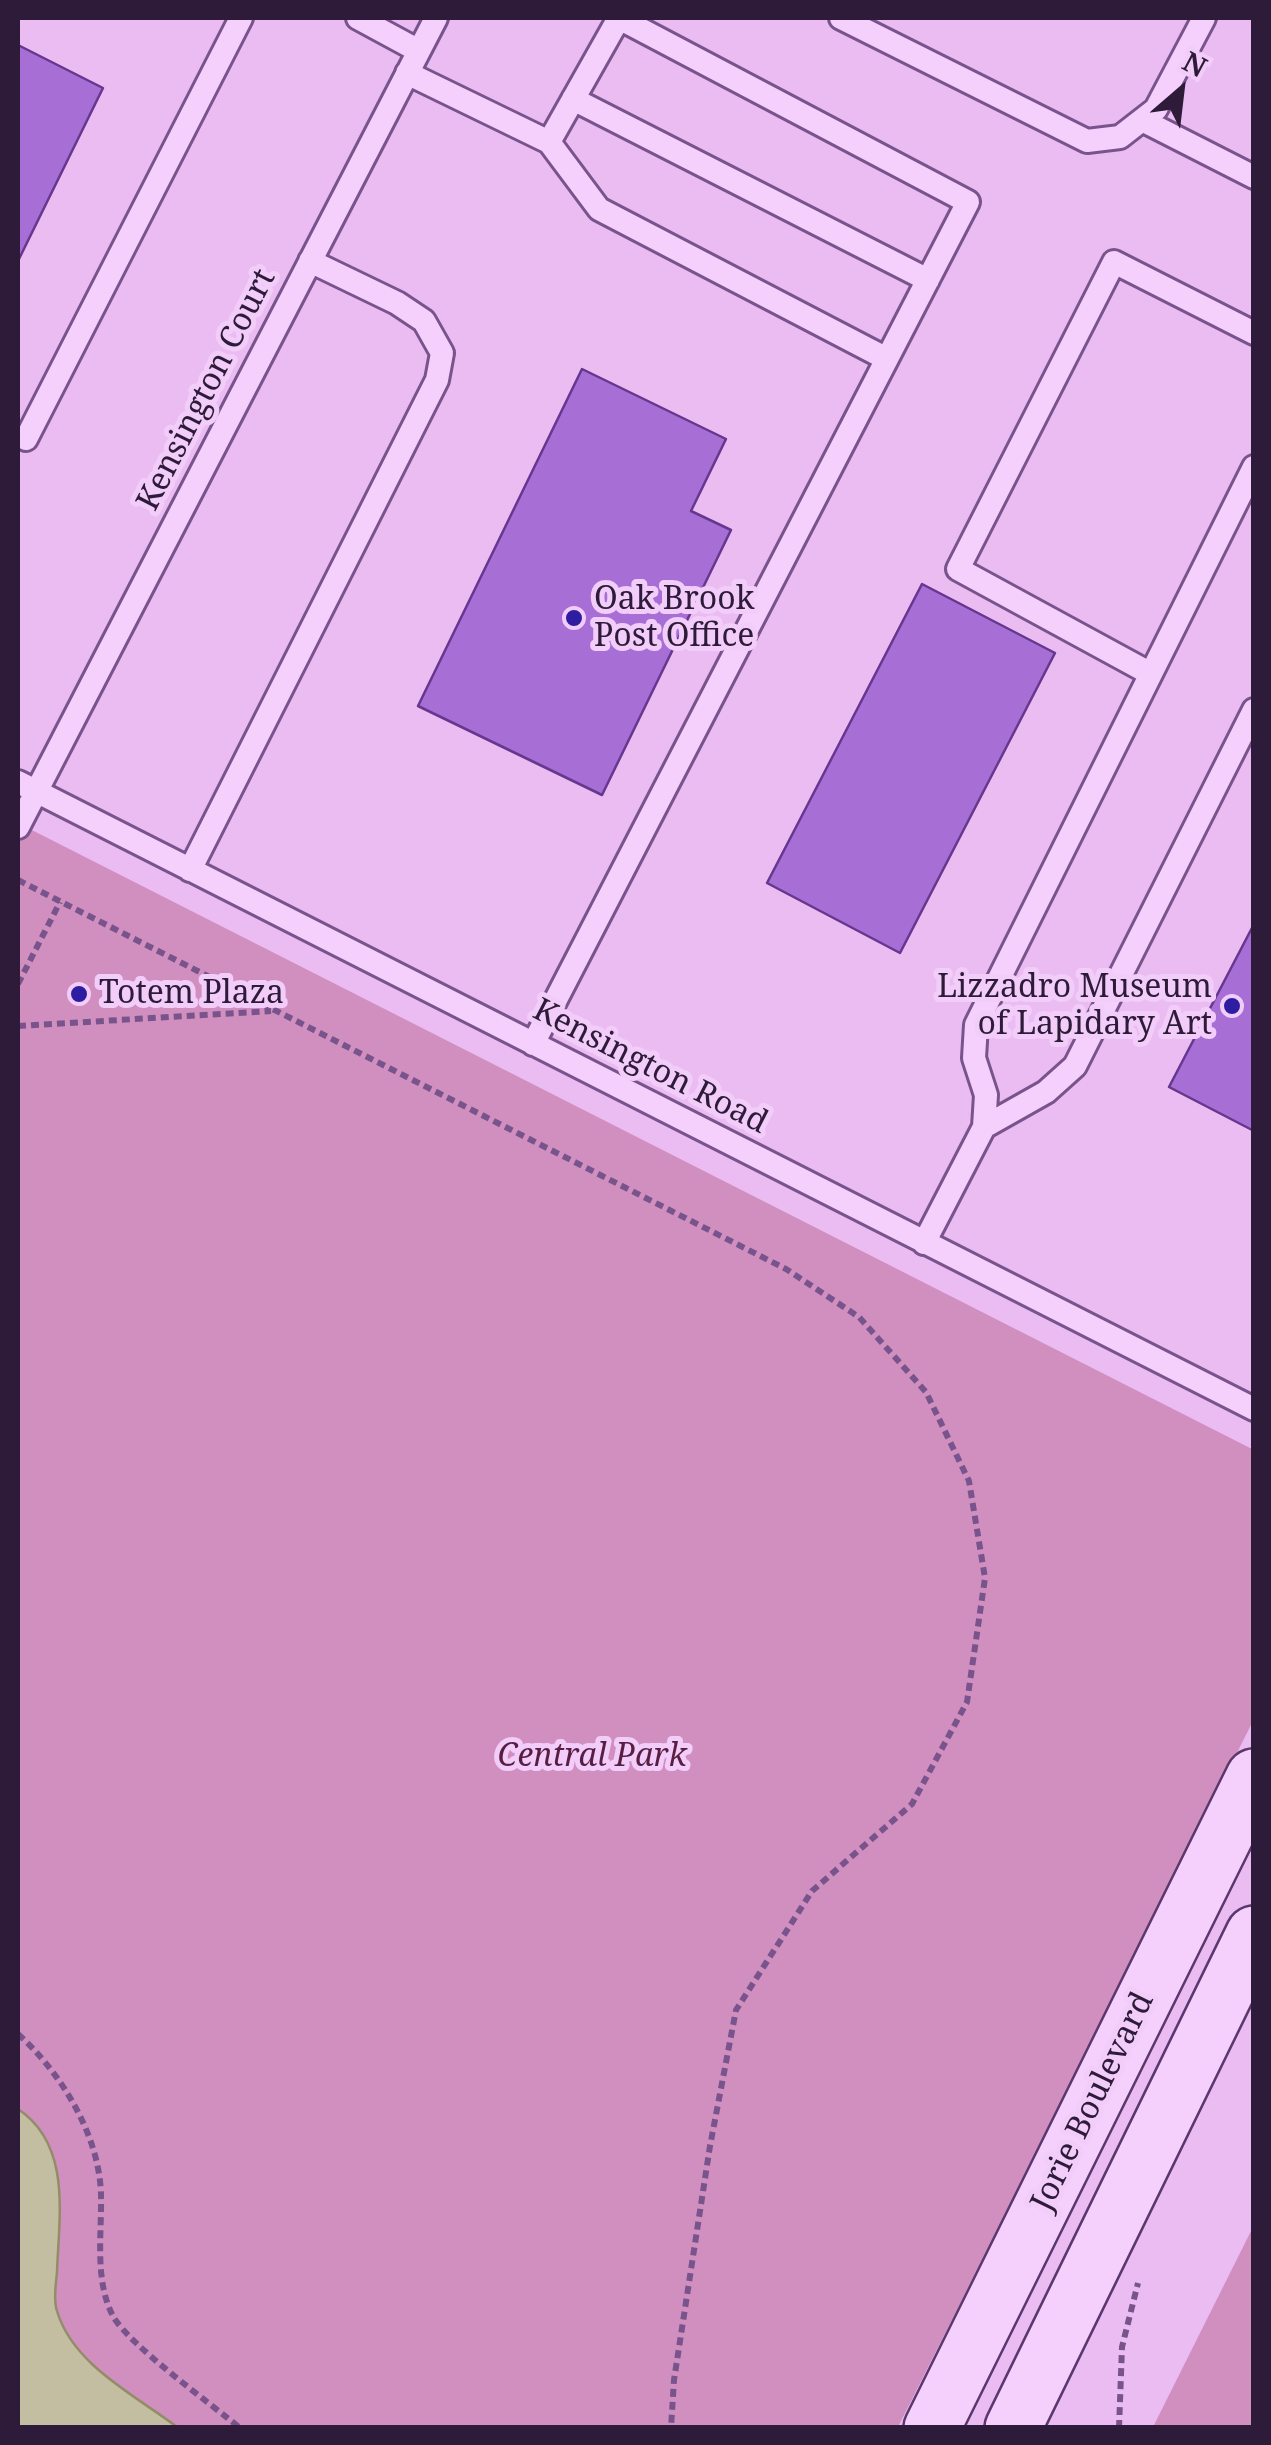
<!DOCTYPE html>
<html>
<head>
<meta charset="utf-8">
<style>
  body { margin:0 }
  #map { position:relative; width:1271px; height:2445px; overflow:hidden; background:#eabcf2; font-family:"Noto Serif",serif }
  canvas { display:block }
  .frame { position:absolute; inset:0; border:20px solid #2e1a39; pointer-events:none }
  .north { position:absolute; left:1131px; top:40px; width:100px; height:100px; -webkit-text-stroke:8px #f2cdf9; paint-order:stroke; rotate:28deg; font-size:28px; font-weight:700; line-height:40px; text-align:center; color:#2e1a39 }
  .north::after { content:''; display:block; margin:auto; width:35px; height:45px; background:#2e1a39; clip-path:polygon(50% 0,100% 100%,50% 72%,0 100%) }
</style>
</head>
<body>
<div id="map">
<canvas width="1271" height="2445"></canvas>
<div class="frame"></div>
<div class="north">N</div>
</div>
<script>
const ctx = document.querySelector('canvas').getContext('2d');
ctx.lineJoin = 'round';
function paint(path, color) { ctx.fillStyle = color; ctx.fill(path, 'evenodd'); }
function stroke(path, color, width, dash) { ctx.strokeStyle = color; ctx.lineWidth = width; ctx.lineCap = dash ? 'butt' : 'round'; ctx.setLineDash(dash || []); ctx.stroke(path); }
function label(font, color, halo, rows, align = 'center') {
  ctx.font = font + ' "Noto Serif",serif'; ctx.lineWidth = 10; ctx.setLineDash([]); ctx.textBaseline = 'middle'; ctx.strokeStyle = halo; ctx.fillStyle = color; for (const [text, x, y, turn = 0] of rows) {
    ctx.save(); ctx.translate(x, y); ctx.rotate((+turn || 0) * Math.PI / 180); ctx.textAlign = isNaN(turn) ? turn : align; if (halo) ctx.strokeText(text, 0, 0); ctx.fillText(text, 0, 0); ctx.restore();
  }
}
const green = new Path2D(`
  M 18,823 L 1254,1450 L 1253,1721 L 898,2427 L 18,2427 Z
  M 1253,2227 L 1253,2427 L 1153,2427 Z`);
const water = new Path2D(`
  M 18,2109 C 72,2145 59,2216 57,2272 C 56,2284 53,2300 57,2311 C 73,2365 135,2395 177,2427 L 18,2427 Z`);
const building = new Path2D(`
  M 18,45 L 103,88 L 18,261 Z
  M 582,369 L 726,439 L 691,511 L 731,530 L 602,795 L 418,706 Z
  M 922,584 L 1055,653 L 900,953 L 767,883 Z
  M 1254,924 L 1254,1131 L 1169,1087 Z`);
const path = new Path2D(`
  M 18,880 L 786,1269 L 859,1317 L 926,1392 L 969,1481 L 985,1578 L 967,1702 L 912,1804 L 812,1891 L 736,2010 L 710,2146 L 674,2380 L 671,2428
  M 18,984 L 60,902
  M 18,1026 L 271,1011
  M 18,2034 C 61,2073 99,2134 101,2194 C 102,2233 94,2280 113,2316 C 129,2345 210,2403 240,2428
  M 1119,2428 L 1122,2347 L 1138,2283`);
const lane = new Path2D(`
  M 358,18 L 419,51
  M 841,18 L 1087,141 L 1120,137 L 1156,109 L 1204,18
  M 407,73 L 549,142 L 619,18
  M 573,99 L 928,280
  M 1142,120 L 1254,177
  M 549,142 L 599,209 L 887,359
  M 26,439 L 241,18
  M 1151,674 L 958,569 L 1114,262 L 1254,333
  M 18,782 L 1254,1409
  M 18,827 L 436,18
  M 190,870 L 437,380 L 442,353 L 424,321 L 397,303 L 310,261
  M 533,1044 L 968,202 L 619,18
  M 984,1127 L 1046,1092 L 1075,1066 L 1254,710
  M 924,1243 L 984,1127 L 986,1095 L 974,1058 L 976,1025 L 1254,467`);
const secondary = new Path2D(`
  M 932,2428 L 1254,1777
  M 1013,2428 L 1254,1934`);
const markers = [
  [574,618,10,"#2f1da1"],
  [79,994,10,"#2f1da1"],
  [1232,1006,10,"#2f1da1"]
];
const streetNames = [
  ["Kensington Court",207,390,-63],
  ["Kensington Road",650,1067,27],
  ["Jorie Boulevard",1093,2102,-64]
];
const poiNames = [
  ["Oak Brook",594,600],
  ["Post Office",594,637],
  ["Lizzadro Museum",1212,988,"right"],
  ["of Lapidary Art",1212,1025,"right"],
  ["Totem Plaza",99,994]
];
const parkNames = [
  ["Central Park",592,1757]
];
paint(green, '#d18fc0');
paint(water, '#c3bea1');
stroke(water, '#928d67', 2.5);
paint(building, '#a76ed5');
stroke(building, '#65378e', 2.5);
stroke(lane, '#79548c', 28);
stroke(secondary, '#5a376d', 60);
stroke(path, '#79548c', 6, [8, 5]);
stroke(lane, '#f5d0fc', 22);
stroke(secondary, '#f5d0fc', 55);
for (const [x, y, r, color] of markers) { const dot = new Path2D(); dot.arc(x, y, r, 0, 2 * Math.PI); ctx.fillStyle = color; ctx.fill(dot); stroke(dot, '#f2cdf9', 4); }
label('32px', '#2e1a39', '#f2cdf9', streetNames);
label('32px', '#2e1a39', '#f2cdf9', poiNames, 'left');
label('italic 32px', '#581e42', '#f2cdf9', parkNames);
</script>
</body>
</html>
